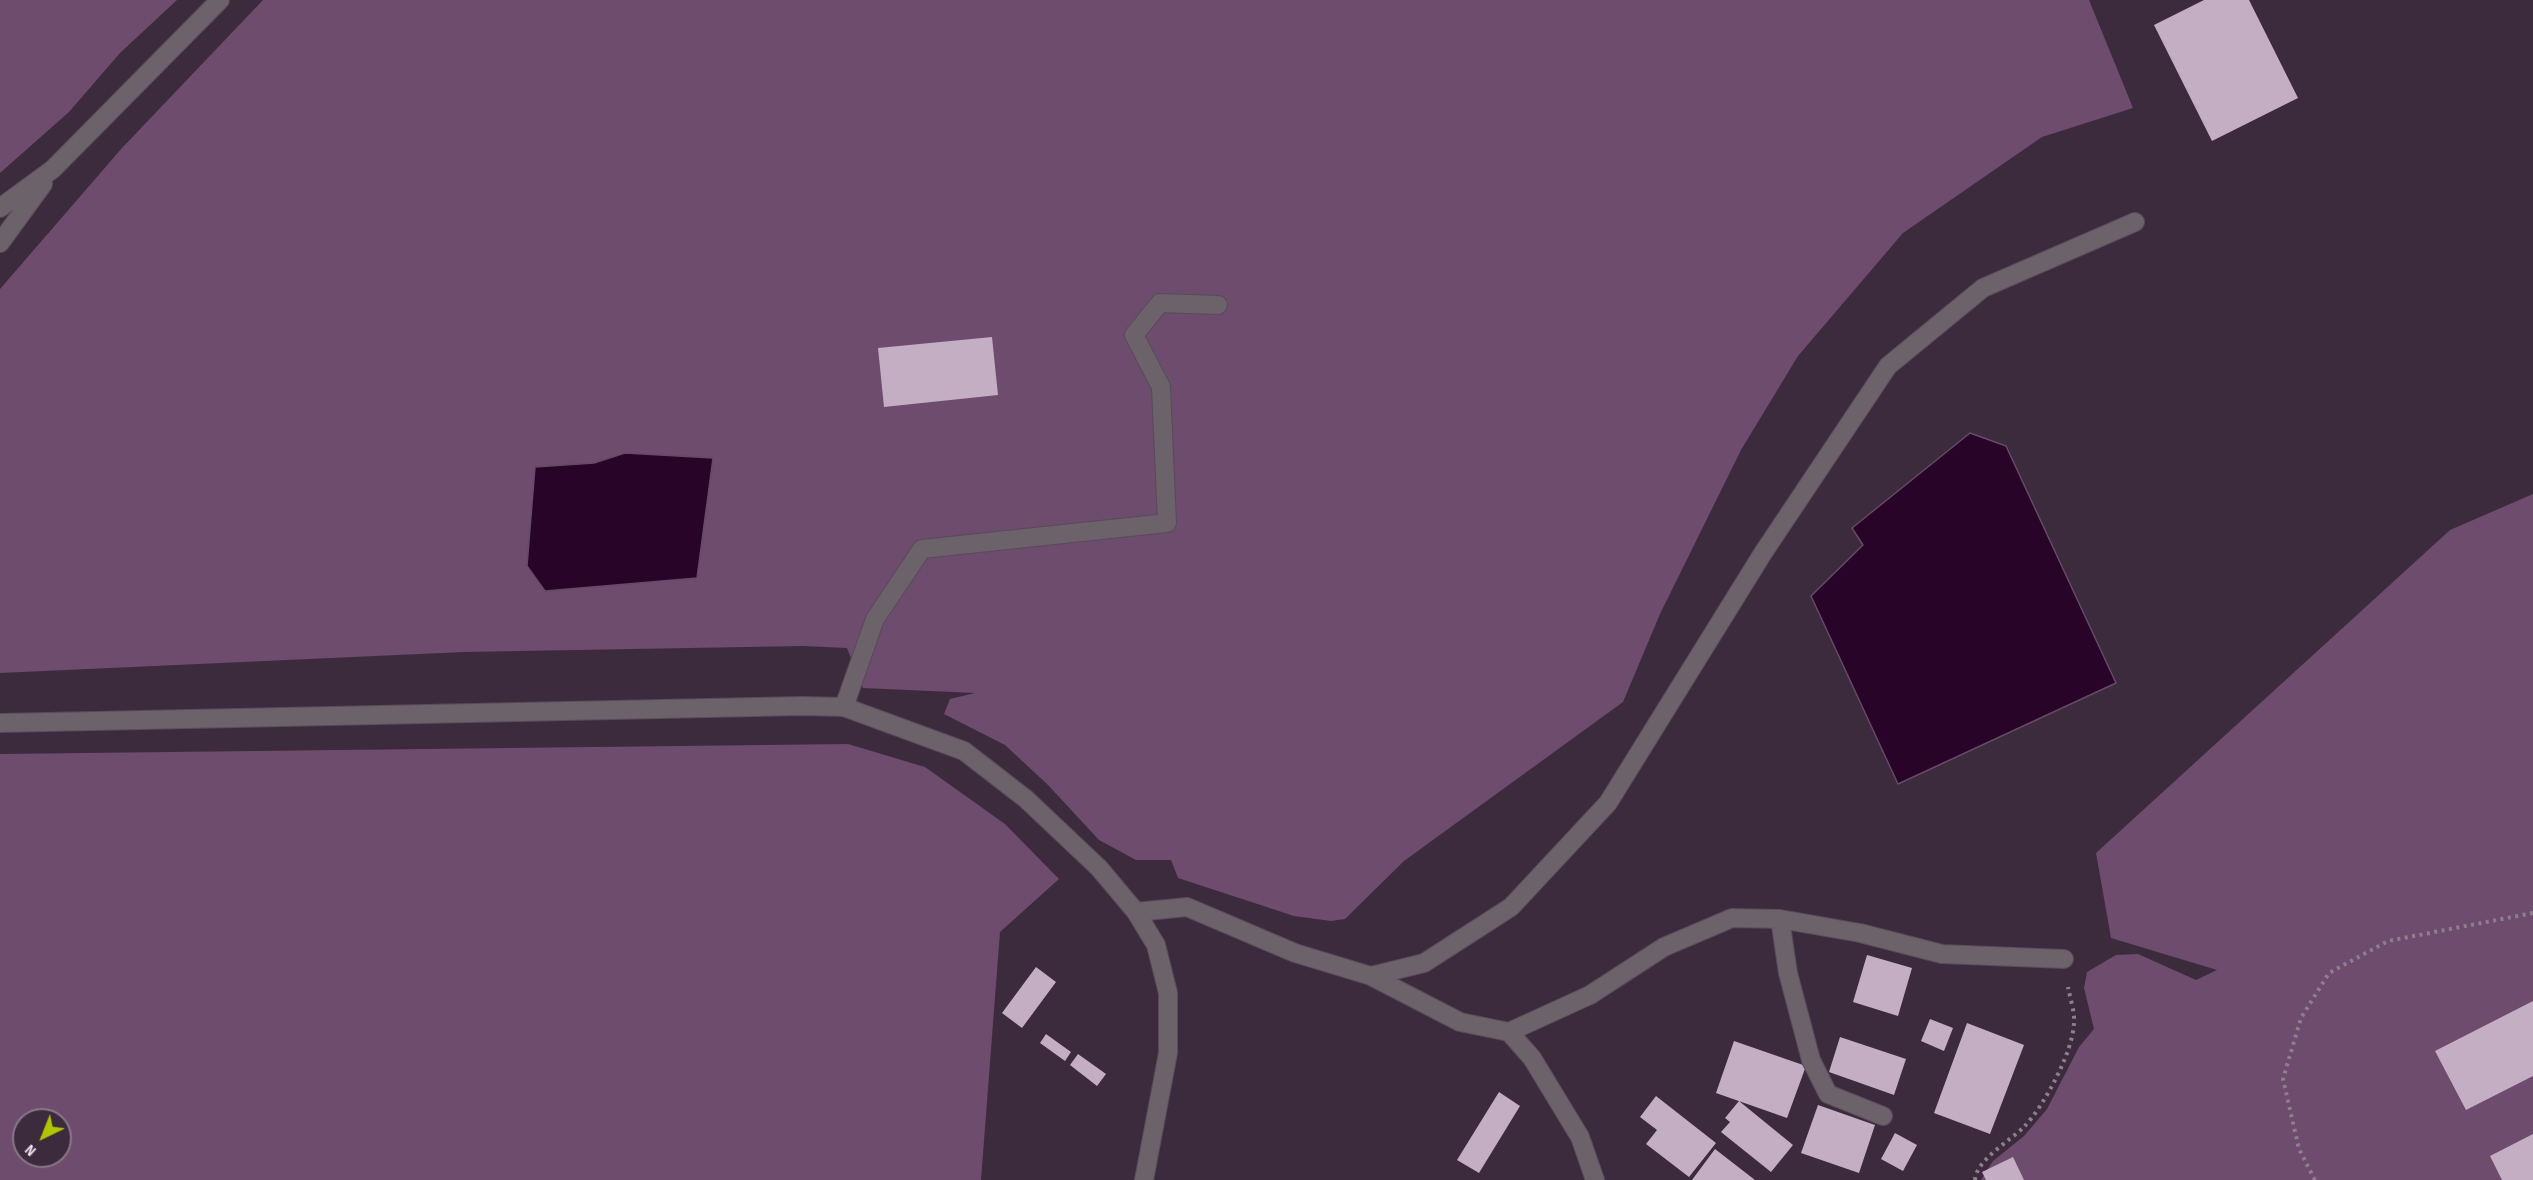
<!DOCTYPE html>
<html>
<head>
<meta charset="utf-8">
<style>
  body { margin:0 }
  #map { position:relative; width:2533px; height:1180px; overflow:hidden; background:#3c2b3c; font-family:"Sofia Sans Condensed",sans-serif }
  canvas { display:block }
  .north { position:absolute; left:12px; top:1108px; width:60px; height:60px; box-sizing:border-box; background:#3c2b3c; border:2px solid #877887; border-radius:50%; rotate:223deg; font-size:16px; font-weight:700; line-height:24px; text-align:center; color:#f8ecf7 }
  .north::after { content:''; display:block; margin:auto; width:21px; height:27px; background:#b1c500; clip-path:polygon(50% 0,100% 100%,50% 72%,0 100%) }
</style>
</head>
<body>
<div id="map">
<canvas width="2533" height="1180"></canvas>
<div class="north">N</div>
</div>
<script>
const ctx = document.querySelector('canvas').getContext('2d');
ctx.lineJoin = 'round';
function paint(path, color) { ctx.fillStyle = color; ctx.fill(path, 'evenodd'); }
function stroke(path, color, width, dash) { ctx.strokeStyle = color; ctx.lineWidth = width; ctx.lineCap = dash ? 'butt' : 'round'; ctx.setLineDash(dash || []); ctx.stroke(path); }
const green = new Path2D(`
  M 0,0 L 177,0 L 120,53 L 69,112 L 0,173 Z
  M 263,0 L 2089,0 L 2133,108 L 2042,137 L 1903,233 L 1798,356 L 1741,450 L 1660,614 L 1623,702 L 1404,861 L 1345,919 L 1331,921 L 1294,916 L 1178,878 L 1171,860 L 1136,860 L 1099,840 L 1048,785 L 1005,745 L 944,714 L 950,699 L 975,693 L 863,688 L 847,648 L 803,646 L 464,652 L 0,673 L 0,289 L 122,148 Z
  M 2533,494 L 2533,1180 L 1981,1180 L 1993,1161 L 2024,1136 L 2047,1109 L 2079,1047 L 2094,1029 L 2084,988 L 2087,972 L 2116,955 L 2138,954 L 2196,980 L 2217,970 L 2111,938 L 2096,853 L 2450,530 Z
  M 848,744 L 925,767 L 1005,824 L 1059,879 L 1000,932 L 981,1180 L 0,1180 L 0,754 ZM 24,1120 L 60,1120 L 60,1156 L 24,1156 Z`);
const water = new Path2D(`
  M 1970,433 L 2006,446 L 2116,683 L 1898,784 L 1811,596 L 1863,545 L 1852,528 Z
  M 625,453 L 713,458 L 697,578 L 545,591 L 527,566 L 535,467 L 594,463 Z`);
const building = new Path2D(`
  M 2204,0 L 2249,0 L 2298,98 L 2212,141 L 2154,25 Z
  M 992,337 L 998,395 L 884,407 L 878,348 Z
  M 1867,955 L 1912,968 L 1898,1016 L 1853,1002 Z
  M 1036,967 L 1056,982 L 1022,1028 L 1002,1013 Z
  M 2533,1001 L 2533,1076 L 2466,1110 L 2435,1051 Z
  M 1930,1019 L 1953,1028 L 1944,1051 L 1921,1041 Z
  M 1967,1023 L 2024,1045 L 1990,1134 L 1934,1113 Z
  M 1046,1034 L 1071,1052 L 1065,1061 L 1040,1043 Z
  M 1840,1037 L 1906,1059 L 1894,1095 L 1829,1072 Z
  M 1734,1041 L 1806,1066 L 1787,1118 L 1716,1093 Z
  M 1078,1054 L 1106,1074 L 1097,1086 L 1070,1065 Z
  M 1499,1092 L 1520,1106 L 1479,1173 L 1457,1160 Z
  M 1656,1096 L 1716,1143 L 1689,1177 L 1646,1144 L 1657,1130 L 1640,1117 Z
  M 1739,1101 L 1793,1145 L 1771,1172 L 1721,1132 L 1730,1122 L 1725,1118 Z
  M 1818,1105 L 1875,1125 L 1859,1173 L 1801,1153 Z
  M 1895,1133 L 1917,1145 L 1903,1171 L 1881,1159 Z
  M 2533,1134 L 2533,1180 L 2502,1180 L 2490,1156 Z
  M 1715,1149 L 1755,1180 L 1692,1180 Z
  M 2013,1157 L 2024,1180 L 1986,1180 L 1982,1172 Z`);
const path = new Path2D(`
  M 1975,1180 C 1976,1160 2011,1140 2024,1127 C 2044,1106 2073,1052 2074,1023 C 2075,1012 2070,998 2068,987
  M 2315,1180 L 2299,1149 L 2283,1079 L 2301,1018 L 2329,973 L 2388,941 L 2533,913`);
const lane = new Path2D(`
  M 0,208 L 53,169 L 220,0
  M 0,243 L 43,184
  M 844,707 L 875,619 L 922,549 L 1167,523 L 1161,387 L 1134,335 L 1160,303 L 1218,305
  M 1136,912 L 1187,907 L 1295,953 L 1371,976 L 1460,1022 L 1509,1032 L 1590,995 L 1664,947 L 1732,918 L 1780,919 L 1860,933 L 1942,954 L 2064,959
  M 1780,919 L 1788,973 L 1811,1060 L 1828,1094 L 1883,1116
  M 1371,976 L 1424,963 L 1511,907 L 1608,803 L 1763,553 L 1888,366 L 1983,288 L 2135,222
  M 1509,1032 L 1532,1058 L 1580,1137 L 1595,1180`);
const street = new Path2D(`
  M 0,723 L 802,706 L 844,707 L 964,751 L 1026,799 L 1099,868 L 1136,912 L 1156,945 L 1168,993 L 1168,1053 L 1144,1180`);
paint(green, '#6d4c6d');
paint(water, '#270428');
stroke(water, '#664a66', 1.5);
paint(building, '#c4aec3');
stroke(lane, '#5a4a5a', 20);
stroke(street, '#5a4a5a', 20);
stroke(path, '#8d7f8d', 4, [3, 4.5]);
stroke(lane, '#6b626a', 18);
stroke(street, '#6b626a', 18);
</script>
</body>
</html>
